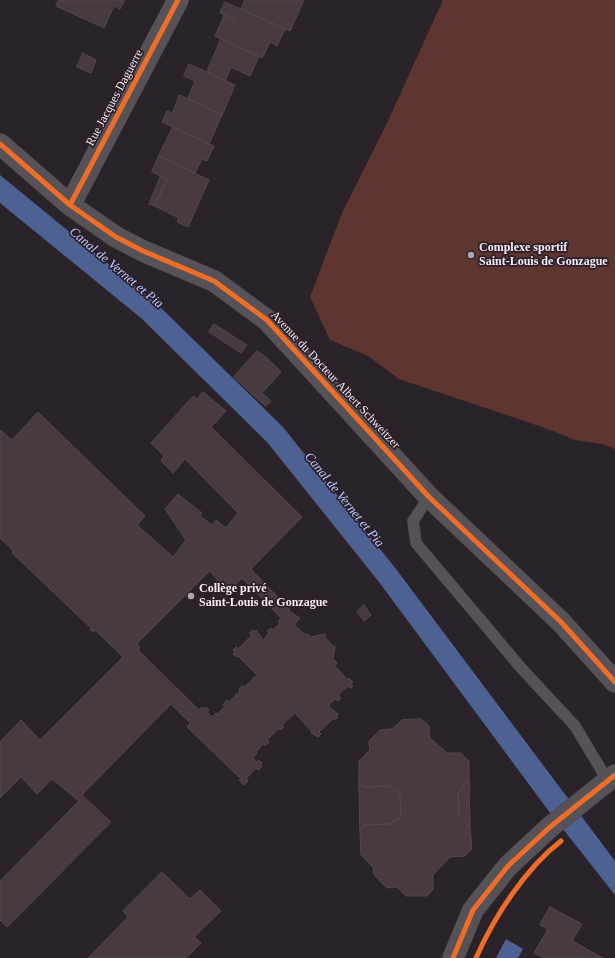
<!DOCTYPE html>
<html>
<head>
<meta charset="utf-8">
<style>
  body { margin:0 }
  canvas { display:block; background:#2a2329 }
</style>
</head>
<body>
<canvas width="615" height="958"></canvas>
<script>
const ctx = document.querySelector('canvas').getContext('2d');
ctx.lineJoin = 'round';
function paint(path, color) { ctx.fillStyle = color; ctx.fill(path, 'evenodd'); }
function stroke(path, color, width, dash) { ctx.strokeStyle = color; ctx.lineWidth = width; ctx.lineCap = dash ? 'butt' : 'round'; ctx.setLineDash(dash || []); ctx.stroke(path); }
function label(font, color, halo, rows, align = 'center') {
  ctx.font = font + ' Georgia,serif'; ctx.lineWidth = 3.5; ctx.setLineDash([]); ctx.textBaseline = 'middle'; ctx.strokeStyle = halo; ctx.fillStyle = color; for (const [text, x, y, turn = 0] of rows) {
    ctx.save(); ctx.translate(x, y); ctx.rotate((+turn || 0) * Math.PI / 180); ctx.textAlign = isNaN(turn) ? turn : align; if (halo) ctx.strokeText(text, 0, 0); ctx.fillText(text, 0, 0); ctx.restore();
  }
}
const green = new Path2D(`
  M 443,0 L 615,0 L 615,449 L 603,444 L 575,440 L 548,429 L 399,379 L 368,356 L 330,340 L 310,297 L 342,213 L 388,121 Z`);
const water = new Path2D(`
  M 0,175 L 155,302 L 283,427 L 396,569 L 615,861 L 615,895 L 548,810 L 379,582 L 267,442 L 141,318 L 0,203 Z
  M 506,939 L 523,949 L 518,958 L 496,958 Z`);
const building = new Path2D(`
  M 59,0 L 125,0 L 120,9 L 114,6 L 104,28 L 56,6 Z
  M 245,0 L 304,0 L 290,31 L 241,9 Z
  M 225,2 L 285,29 L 277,46 L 270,42 L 262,58 L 215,36 L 223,18 L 234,23 L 236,20 L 220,13 Z
  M 224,15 L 236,20 L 234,23 L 223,18 Z
  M 221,39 L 259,56 L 250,76 L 231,67 L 225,81 L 207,72 Z
  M 83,53 L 96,60 L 91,73 L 77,67 Z
  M 189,64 L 235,85 L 222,115 L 188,98 L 195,81 L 184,76 Z
  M 180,95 L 222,115 L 209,144 L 162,122 L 167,111 L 172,113 Z
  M 173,127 L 214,146 L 207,161 L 202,159 L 195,173 L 159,156 Z
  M 159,156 L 209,180 L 188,227 L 177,222 L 179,218 L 155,206 L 167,179 L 152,172 Z
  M 161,176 L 167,179 L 155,206 L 149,204 Z
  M 214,324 L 247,345 L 241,353 L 209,332 Z
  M 257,351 L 266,357 L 281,372 L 262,393 L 271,401 L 265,406 L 234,377 Z
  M 203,392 L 226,411 L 211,427 L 302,517 L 251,569 L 290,610 L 289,611 L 300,618 L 294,625 L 304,634 L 308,634 L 311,637 L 325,634 L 325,637 L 333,646 L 335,646 L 333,659 L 337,663 L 335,666 L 348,680 L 349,678 L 353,682 L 351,683 L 353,686 L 351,688 L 348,686 L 338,695 L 341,698 L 338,701 L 335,699 L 328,706 L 338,714 L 336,715 L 338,717 L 335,720 L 333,719 L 319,732 L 321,734 L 318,737 L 311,733 L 312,732 L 295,713 L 282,725 L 284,727 L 280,730 L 279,728 L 267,740 L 269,742 L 265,746 L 263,744 L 256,752 L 257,753 L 253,758 L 257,762 L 259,760 L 262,763 L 261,765 L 262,767 L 258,770 L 256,768 L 246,779 L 248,781 L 244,785 L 239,780 L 241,779 L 187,727 L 190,723 L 171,704 L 82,795 L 111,822 L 7,927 L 0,920 L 0,881 L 79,801 L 52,779 L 37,794 L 21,777 L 0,798 L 0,742 L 21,720 L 40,740 L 123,657 L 95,630 L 93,632 L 90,629 L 91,628 L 12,553 L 13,550 L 0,538 L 0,430 L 12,440 L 38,412 L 145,516 L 137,525 L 173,557 L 186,540 L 165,509 L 178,494 L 202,513 L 200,516 L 212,525 L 216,520 L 226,528 L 238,513 L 185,459 L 173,473 L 161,461 L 164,456 L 151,443 L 193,396 L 197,399 ZM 210,571 L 228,593 L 242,578 L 281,618 L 278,621 L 280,623 L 273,630 L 271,628 L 267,631 L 269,633 L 263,640 L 256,630 L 255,632 L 253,630 L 249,633 L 252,635 L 238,649 L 236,647 L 233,650 L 235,652 L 233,654 L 237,657 L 238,656 L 257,675 L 245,687 L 242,686 L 239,689 L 240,691 L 229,702 L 227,700 L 223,705 L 225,706 L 218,714 L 216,713 L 212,717 L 207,712 L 209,710 L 206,707 L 204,709 L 202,707 L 199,710 L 138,650 L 140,648 L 137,644 Z
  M 364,605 L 371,615 L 364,621 L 357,612 Z
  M 421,719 L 429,726 L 430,738 L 447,753 L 460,753 L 469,761 L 469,779 L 458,793 L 459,816 L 470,827 L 472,849 L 465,856 L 450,857 L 433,875 L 433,889 L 427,896 L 406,896 L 397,887 L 387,888 L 374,875 L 373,867 L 361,855 L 360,831 L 364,825 L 390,824 L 401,817 L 400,794 L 389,786 L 362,787 L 359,780 L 359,761 L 370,750 L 369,741 L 380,730 L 392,729 L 402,720 Z
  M 469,779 L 470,827 L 459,816 L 458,793 Z
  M 359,780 L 362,787 L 389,786 L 400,794 L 401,817 L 390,824 L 364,825 L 360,831 Z
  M 162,872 L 190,899 L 200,890 L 221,911 L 194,937 L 201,943 L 186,958 L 88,958 L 128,917 L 123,911 Z
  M 550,907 L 582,924 L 572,941 L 603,958 L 544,958 L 534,953 L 548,929 L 540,925 Z`);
const lane = new Path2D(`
  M 429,497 L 413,521 L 416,543 L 522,669 L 575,726 L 608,781`);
const street = new Path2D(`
  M 0,144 L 70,205 L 116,237 L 143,251 L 214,281 L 267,320 L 429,497 L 561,622 L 615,682
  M 70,205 L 178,0
  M 453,958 L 473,910 L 508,866 L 550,827 L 615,775`);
const cycleway = new Path2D(`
  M 0,144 L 70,205 L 116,237 L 143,251 L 214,281 L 267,320 L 429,497 L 561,622 L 615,682
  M 70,205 L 178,0
  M 453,958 L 473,910 L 508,866 L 550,827 L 615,775
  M 476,958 C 494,917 525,869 561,841`);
const markers = [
  [471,255,4,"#afa6ad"],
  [191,596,4,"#afa6ad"]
];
const streetNames = [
  ["Rue Jacques Daguerre",115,98,-62],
  ["Avenue du Docteur Albert Schweitzer",335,380,47]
];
const poiNames = [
  ["Complexe sportif",479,248],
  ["Saint-Louis de Gonzague",479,262],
  ["Collège privé",199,589],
  ["Saint-Louis de Gonzague",199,603]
];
const waterNames = [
  ["Canal de Vernet et Pia",116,268,40],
  ["Canal de Vernet et Pia",344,500,51]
];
paint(green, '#5e362f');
paint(water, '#4d6293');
paint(building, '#483a40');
stroke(building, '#50494c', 1);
stroke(lane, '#484247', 12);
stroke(street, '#484247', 22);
stroke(lane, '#575257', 11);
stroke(street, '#575257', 21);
stroke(cycleway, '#ee6e29', 5);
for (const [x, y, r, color] of markers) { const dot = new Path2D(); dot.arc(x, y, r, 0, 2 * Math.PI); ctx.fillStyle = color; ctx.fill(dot); stroke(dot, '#2d202c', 1.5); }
label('12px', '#f6ecf4', '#2d202c', streetNames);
label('bold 12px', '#f6ecf4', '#2d202c', poiNames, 'left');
label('italic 13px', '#b9ceff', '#2d202c', waterNames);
</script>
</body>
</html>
